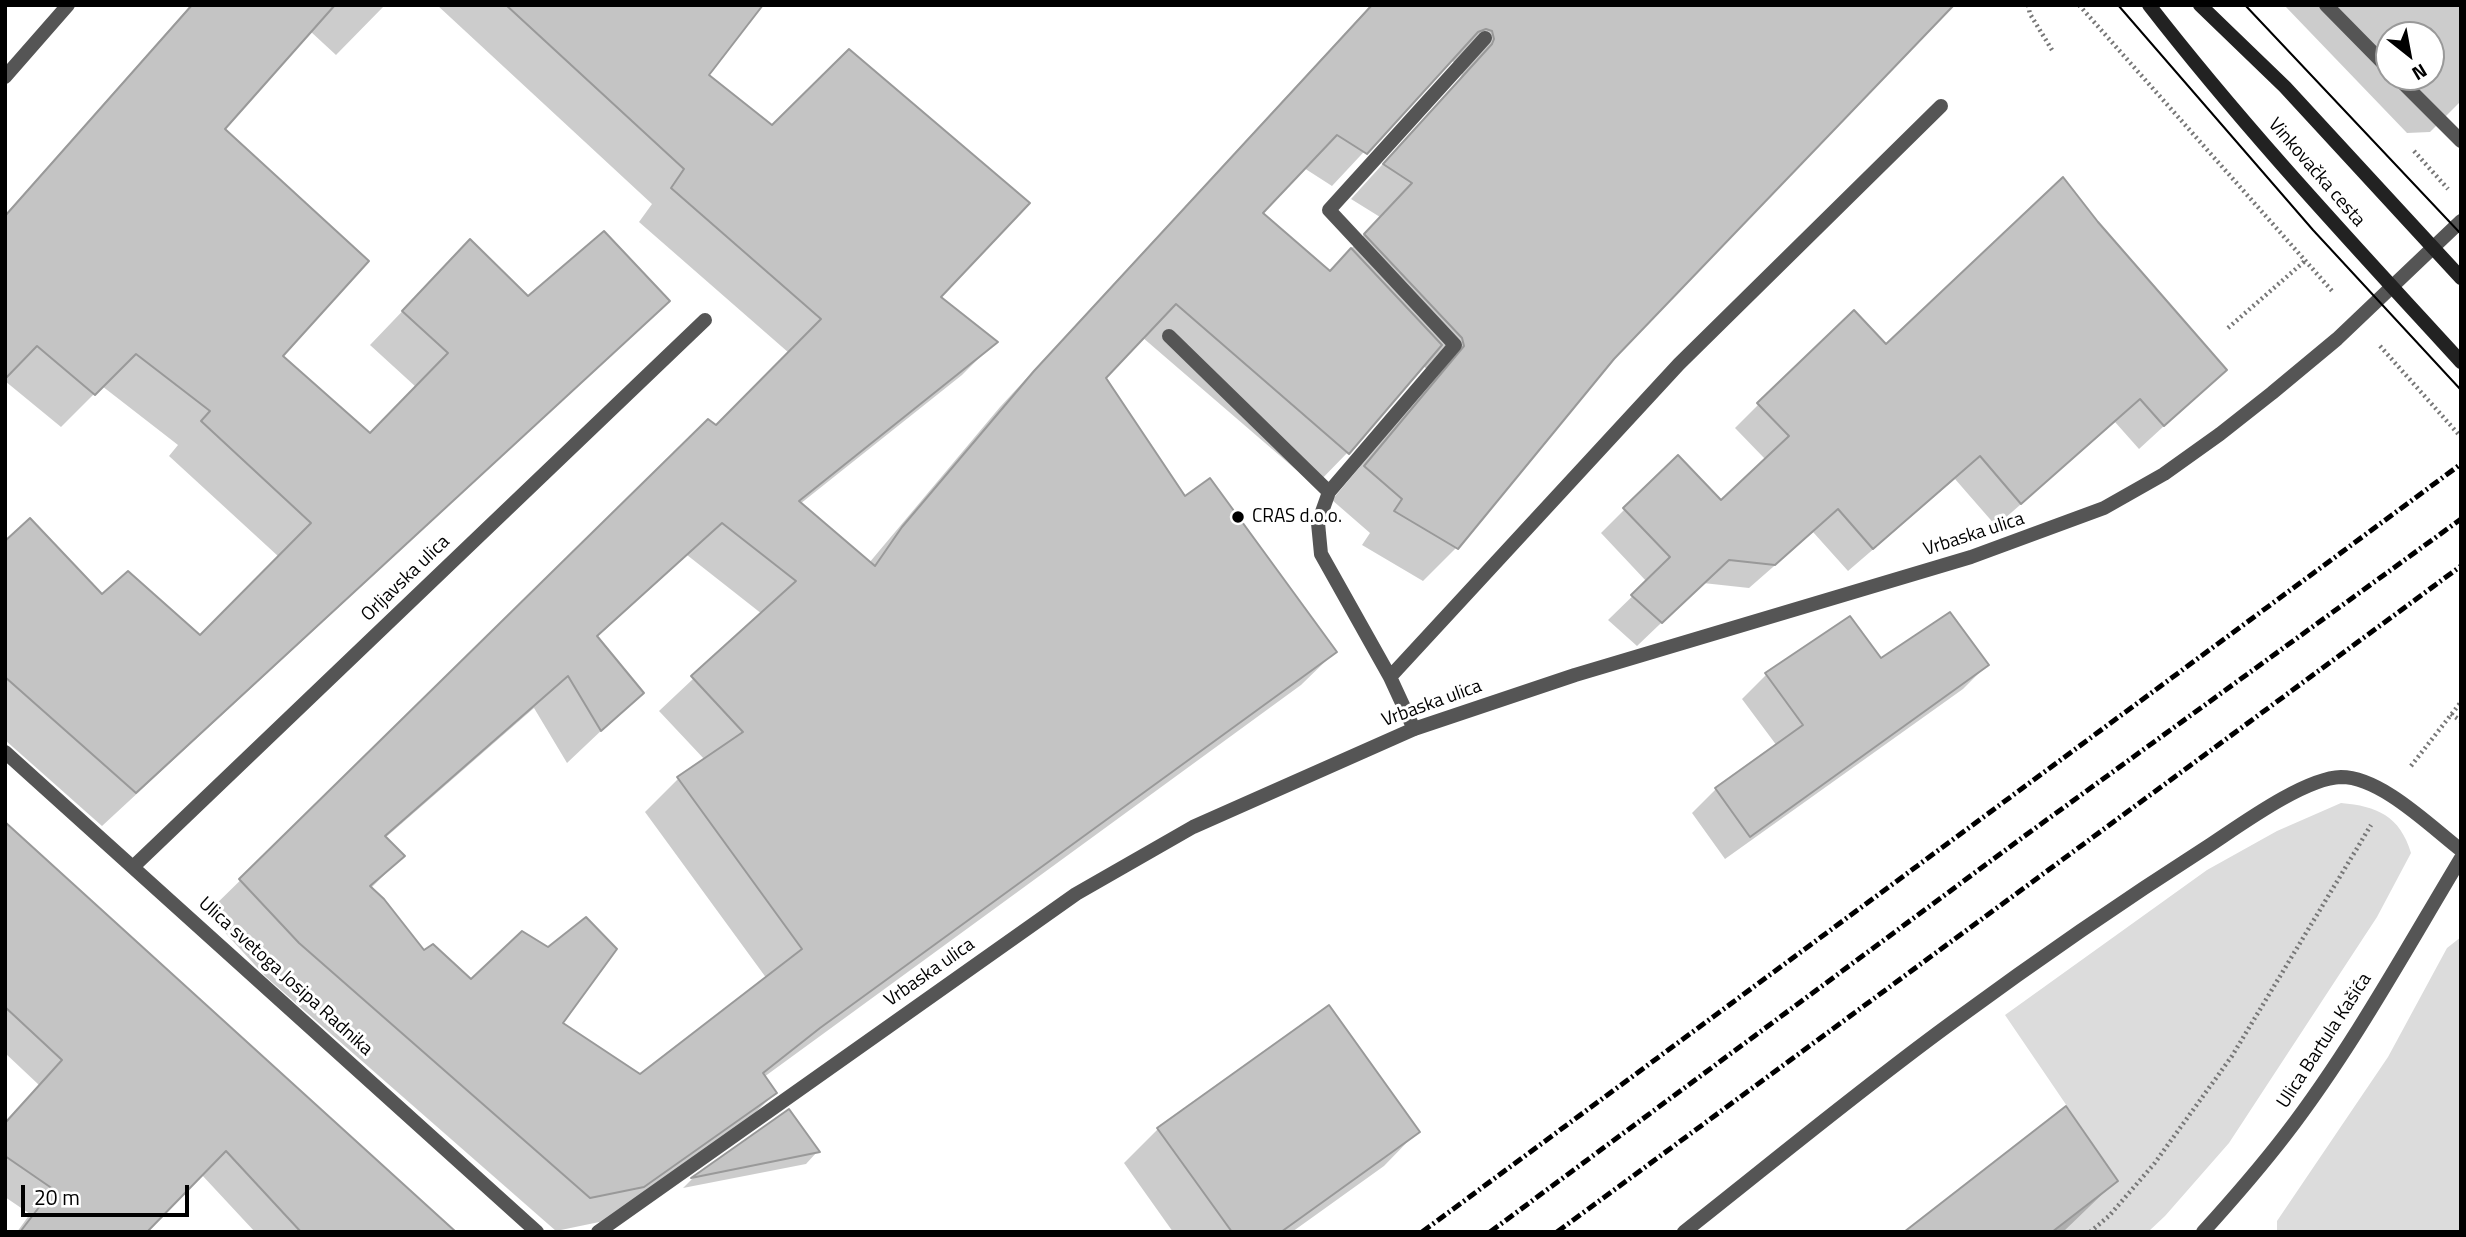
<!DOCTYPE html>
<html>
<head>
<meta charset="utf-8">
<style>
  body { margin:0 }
  #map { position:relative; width:2466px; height:1237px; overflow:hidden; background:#fff; font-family:"Titillium Web",sans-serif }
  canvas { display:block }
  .frame { position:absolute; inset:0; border:7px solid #000; pointer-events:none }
  .north { position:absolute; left:2375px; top:21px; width:70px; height:70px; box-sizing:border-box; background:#fff; border:2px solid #999; border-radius:50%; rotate:149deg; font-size:19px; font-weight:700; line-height:28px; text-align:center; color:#000 }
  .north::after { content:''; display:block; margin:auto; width:24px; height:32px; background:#000; clip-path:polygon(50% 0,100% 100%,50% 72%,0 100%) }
  .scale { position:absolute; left:21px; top:1185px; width:168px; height:32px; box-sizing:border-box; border:4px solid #000; border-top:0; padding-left:9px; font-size:21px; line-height:24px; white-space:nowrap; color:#000; -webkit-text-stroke:5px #fff; paint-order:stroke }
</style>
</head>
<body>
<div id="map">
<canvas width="2466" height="1237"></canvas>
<div class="frame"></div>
<div class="north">N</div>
<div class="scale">20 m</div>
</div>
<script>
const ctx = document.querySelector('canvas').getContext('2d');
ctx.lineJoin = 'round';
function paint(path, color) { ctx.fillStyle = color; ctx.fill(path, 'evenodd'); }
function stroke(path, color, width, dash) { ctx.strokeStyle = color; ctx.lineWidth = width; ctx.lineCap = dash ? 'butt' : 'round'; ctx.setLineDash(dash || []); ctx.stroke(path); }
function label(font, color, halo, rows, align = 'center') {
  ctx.font = font + ' "Titillium Web",sans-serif'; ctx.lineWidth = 6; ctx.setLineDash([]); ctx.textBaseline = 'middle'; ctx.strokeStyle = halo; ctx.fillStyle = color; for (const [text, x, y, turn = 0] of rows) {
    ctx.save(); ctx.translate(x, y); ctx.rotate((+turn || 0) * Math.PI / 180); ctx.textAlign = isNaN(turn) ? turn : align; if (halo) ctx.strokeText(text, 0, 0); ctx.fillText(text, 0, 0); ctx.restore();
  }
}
const green = new Path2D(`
  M 2341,803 C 2377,806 2400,816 2411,853 L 2377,917 L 2229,1143 L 2165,1216 L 2148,1232 L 2052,1232 L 2118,1181 L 2005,1015 L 2207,870 L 2277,831 Z
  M 2461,937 L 2461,1232 L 2277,1232 L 2277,1221 L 2388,1057 L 2447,948 Z`);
const shadow = new Path2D(`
  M 191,5 L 385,5 L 336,55 L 310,31 L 222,129 L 281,356 L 369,435 L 416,387 L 370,345 L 437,275 L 528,298 L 668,301 L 634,334 L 102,826 L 5,740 L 5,543 L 102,596 L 200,637 L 279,557 L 169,456 L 178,445 L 102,386 L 61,427 L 5,381 L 5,215 Z
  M 437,5 L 761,5 L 706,75 L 938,297 L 995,342 L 962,375 L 800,504 L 869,563 L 1000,407 L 1371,5 L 1925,5 L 1612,358 L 1456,548 L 1423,581 L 1362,545 L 1370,533 L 1332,500 L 1432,381 L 1429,372 L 1423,365 L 1348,452 L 1315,486 L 1142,337 L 1104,377 L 1185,499 L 1335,652 L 1301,685 L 764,1077 L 775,1093 L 742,1126 L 609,1220 L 556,1231 L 266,977 L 207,913 L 709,421 L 716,427 L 789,353 L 639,222 L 652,204 ZM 1452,61 L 1459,65 L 1462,74 L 1459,80 L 1351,199 L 1380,217 L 1329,273 L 1260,213 L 1304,168 L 1332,186 L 1447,63 ZM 687,555 L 762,614 L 659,711 L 705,760 L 679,778 L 645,812 L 767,979 L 640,1076 L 561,1024 L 471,981 L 423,952 L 370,889 L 403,856 L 385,838 L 534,708 L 567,763 L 641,693 L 596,638 Z
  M 2284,5 L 2461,5 L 2461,101 L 2430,132 L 2407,133 ZM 2389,35 L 2431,35 L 2431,77 L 2389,77 Z
  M 2096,223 L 2225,370 L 2139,449 L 2115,422 L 1996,526 L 1955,479 L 1848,571 L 1813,532 L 1749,588 L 1703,583 L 1637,646 L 1608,620 L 1647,582 L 1601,533 L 1625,509 L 1721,503 L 1766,460 L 1735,428 L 1759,404 L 1886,346 Z
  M 1850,618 L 1880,660 L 1987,665 L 1963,689 L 1725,859 L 1692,813 L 1716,789 L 1777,746 L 1742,699 L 1766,675 Z
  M 5,825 L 454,1232 L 255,1232 L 201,1174 L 145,1232 L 17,1232 L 30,1214 L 5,1197 L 5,1123 L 39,1085 L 5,1053 Z
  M 788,1111 L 817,1152 L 806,1164 L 683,1188 L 692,1179 Z
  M 1158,1129 L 1418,1131 L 1384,1166 L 1292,1232 L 1173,1232 L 1124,1163 Z
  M 2116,1181 L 2063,1232 L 1907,1232 Z`);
const building = new Path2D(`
  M 192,5 L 335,5 L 225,129 L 369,261 L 283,356 L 370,433 L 448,353 L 402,311 L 470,239 L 528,296 L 604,231 L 670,301 L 136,793 L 5,677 L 5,541 L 30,518 L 102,594 L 128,571 L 200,635 L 311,523 L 201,421 L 210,411 L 136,354 L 95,395 L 37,346 L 5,379 L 5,216 Z
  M 506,5 L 763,5 L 709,75 L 772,125 L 849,49 L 1030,203 L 941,297 L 998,342 L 799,501 L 875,566 L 902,527 L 1034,371 L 1372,5 L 1954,5 L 1614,359 L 1458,549 L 1394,511 L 1402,499 L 1364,466 L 1464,346 L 1462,338 L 1364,234 L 1412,183 L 1383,164 L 1492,44 L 1494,39 L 1492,31 L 1486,29 L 1478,32 L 1367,154 L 1337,135 L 1263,213 L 1330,271 L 1351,248 L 1442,345 L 1349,454 L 1176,304 L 1106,378 L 1185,496 L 1210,478 L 1337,652 L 820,1028 L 763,1073 L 777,1093 L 644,1187 L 590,1198 L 299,943 L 239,879 L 708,419 L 716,425 L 821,319 L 671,188 L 684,169 ZM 722,523 L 796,581 L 691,676 L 743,732 L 677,777 L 802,949 L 640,1074 L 563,1023 L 617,949 L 586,917 L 548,947 L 522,931 L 471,979 L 433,944 L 424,950 L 384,899 L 370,886 L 405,856 L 385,836 L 568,676 L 601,731 L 644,693 L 597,636 Z
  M 2063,177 L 2098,222 L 2227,370 L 2164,426 L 2140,399 L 2021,504 L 1980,456 L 1873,549 L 1838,509 L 1775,565 L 1729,560 L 1662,623 L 1631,595 L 1670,557 L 1623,508 L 1678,455 L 1721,500 L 1789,436 L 1757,403 L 1854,310 L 1886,344 Z
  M 1950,612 L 1989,665 L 1750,837 L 1715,788 L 1803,725 L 1765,673 L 1850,616 L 1881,658 Z
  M 5,822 L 456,1232 L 301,1232 L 226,1151 L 147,1232 L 20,1232 L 53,1189 L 5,1156 L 5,1123 L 62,1060 L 5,1007 Z
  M 1329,1005 L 1420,1132 L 1281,1232 L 1232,1232 L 1157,1128 Z
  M 2066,1106 L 2118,1181 L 2052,1232 L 1904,1232 Z
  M 789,1109 L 820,1152 L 691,1178 Z`);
const path = new Path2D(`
  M 2028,5 L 2030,14 L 2052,50
  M 2079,5 L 2333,292
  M 2414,151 L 2448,189
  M 2228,328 L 2306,260
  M 2380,346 L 2461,437
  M 2451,714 L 2461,721
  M 2411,766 L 2461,702
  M 2090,1232 L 2109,1216 L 2154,1164 L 2232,1056 L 2371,825`);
const service = new Path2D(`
  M 2326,5 L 2389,69
  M 2397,77 L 2461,141
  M 1169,336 L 1329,492 L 1318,523 L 1321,554 L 1390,677 L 1414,729
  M 1329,492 L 1455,345 L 1329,210 L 1485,38
  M 1390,677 L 1679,364 L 1941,106
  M 1684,1232 C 1774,1161 1862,1088 1954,1021 C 2037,960 2121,902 2207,847 C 2239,826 2304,778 2341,777 C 2381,777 2430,826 2461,850`);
const minor = new Path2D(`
  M 5,77 L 68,5
  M 5,752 L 537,1232
  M 134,866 L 705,320
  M 598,1232 L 1076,894 L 1193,827 L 1414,729 L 1575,675 L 1971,557 L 2104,508 L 2164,474 L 2220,434 L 2272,393 L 2337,339 L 2461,221
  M 2203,1232 C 2232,1200 2260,1168 2286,1134 C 2352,1048 2405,951 2461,858`);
const secondary = new Path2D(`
  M 2149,5 C 2246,130 2354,245 2461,362
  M 2200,5 L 2285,87 L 2461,278`);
const tram = new Path2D(`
  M 2118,5 L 2313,230 L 2461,390
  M 2245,5 L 2461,234`);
const rail = new Path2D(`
  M 1422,1232 L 2461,464
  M 1490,1232 L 2019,840 L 2461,519
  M 1557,1232 L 2461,566`);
const markers = [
  [1238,517,7,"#000"]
];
const streetNames = [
  ["Vinkovačka cesta",2316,173,49],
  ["Vrbaska ulica",1974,535,-18],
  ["Orljavska ulica",406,579,-44],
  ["Vrbaska ulica",1432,704,-20],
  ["Vrbaska ulica",930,973,-35],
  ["Ulica svetoga Josipa Radnika",285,977,42],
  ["Ulica Bartula Kašića",2325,1041,-57]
];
const poiNames = [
  ["CRAS d.o.o.",1252,517]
];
paint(green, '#dcdcdc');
paint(shadow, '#0003');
paint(building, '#c4c4c4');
stroke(building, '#999', 2);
stroke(path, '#777', 4.5, [2, 3.5]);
stroke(service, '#555', 14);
stroke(minor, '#555', 14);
stroke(secondary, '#222', 14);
stroke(tram, '#000', 2);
stroke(rail, '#000', 5, [10, 3.5, 2, 3.5]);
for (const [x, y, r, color] of markers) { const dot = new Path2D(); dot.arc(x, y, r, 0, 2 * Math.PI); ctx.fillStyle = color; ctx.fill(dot); stroke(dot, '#fff', 2.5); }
label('19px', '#000', '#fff', streetNames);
label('19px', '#000', '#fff', poiNames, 'left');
</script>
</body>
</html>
